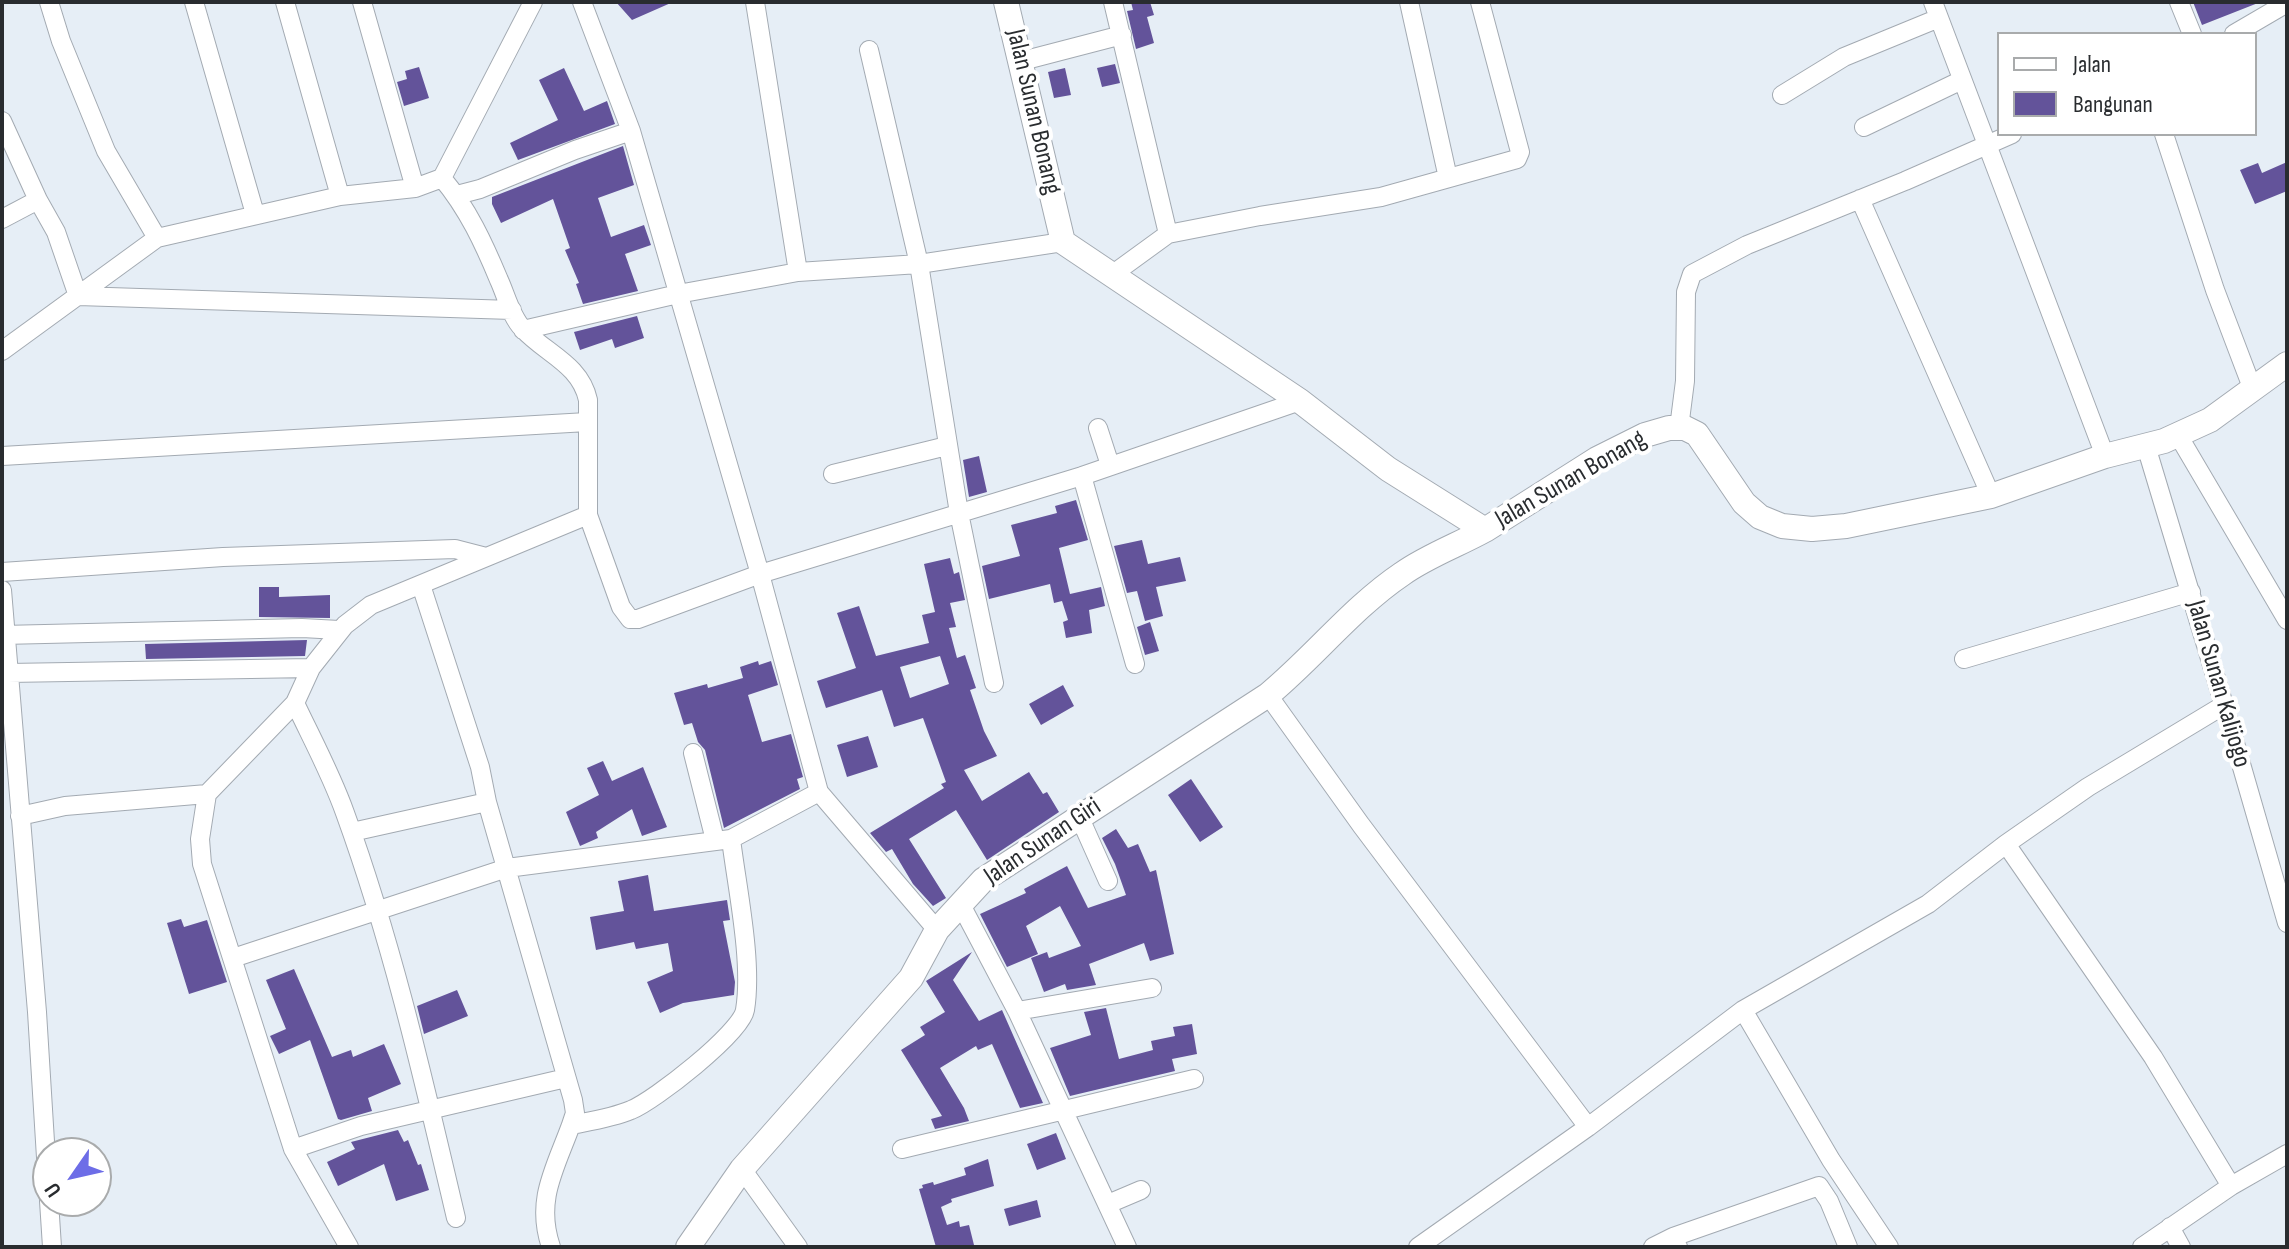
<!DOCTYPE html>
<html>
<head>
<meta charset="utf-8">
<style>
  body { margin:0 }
  #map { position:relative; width:2289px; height:1249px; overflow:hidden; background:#e6eef6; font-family:"Sofia Sans Condensed",sans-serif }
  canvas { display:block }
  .frame { position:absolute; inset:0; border:4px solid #292c2f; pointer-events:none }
  .legend { position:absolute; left:1997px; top:32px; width:260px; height:104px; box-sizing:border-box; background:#fff; border:2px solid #a9abac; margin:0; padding:10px 14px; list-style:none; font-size:24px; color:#292c2f }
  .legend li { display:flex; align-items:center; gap:16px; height:40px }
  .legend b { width:40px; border:2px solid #a9abac }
  .north { position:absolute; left:32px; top:1137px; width:80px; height:80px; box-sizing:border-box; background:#fff; border:2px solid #a9abac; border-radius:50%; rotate:236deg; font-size:22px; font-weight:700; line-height:32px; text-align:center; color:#292c2f }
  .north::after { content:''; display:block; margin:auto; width:28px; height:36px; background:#6d6de7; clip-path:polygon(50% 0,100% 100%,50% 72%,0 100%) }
</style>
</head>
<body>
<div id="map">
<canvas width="2289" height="1249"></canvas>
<div class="frame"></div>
<ul class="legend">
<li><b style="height:10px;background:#fff"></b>Jalan</li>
<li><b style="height:22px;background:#63539a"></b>Bangunan</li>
</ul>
<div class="north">U</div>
</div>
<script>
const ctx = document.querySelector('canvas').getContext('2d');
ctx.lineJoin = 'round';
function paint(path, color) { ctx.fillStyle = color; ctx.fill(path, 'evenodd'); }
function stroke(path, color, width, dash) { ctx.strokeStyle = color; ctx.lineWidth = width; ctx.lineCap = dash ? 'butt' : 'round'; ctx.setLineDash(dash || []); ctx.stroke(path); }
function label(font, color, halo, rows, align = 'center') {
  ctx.font = font + ' "Sofia Sans Condensed",sans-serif'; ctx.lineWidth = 8; ctx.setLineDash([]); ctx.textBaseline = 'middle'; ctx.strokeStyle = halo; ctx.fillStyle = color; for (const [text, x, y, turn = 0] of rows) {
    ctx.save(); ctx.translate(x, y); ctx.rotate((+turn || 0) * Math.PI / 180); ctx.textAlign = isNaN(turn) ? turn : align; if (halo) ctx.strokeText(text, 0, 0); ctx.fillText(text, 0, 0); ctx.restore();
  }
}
const building = new Path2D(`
  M 616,2 L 673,2 L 632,20 Z
  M 1131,2 L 1150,2 L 1154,15 L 1147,17 L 1154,43 L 1136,49 L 1127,11 L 1133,10 Z
  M 2193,2 L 2258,2 L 2258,3 L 2202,25 Z
  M 1115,64 L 1120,83 L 1102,87 L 1097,68 Z
  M 419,67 L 429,98 L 404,106 L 397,82 L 407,79 L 405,71 Z
  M 564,68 L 584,111 L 607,101 L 615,124 L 518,160 L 510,143 L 558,120 L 539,80 Z
  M 1065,68 L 1071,95 L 1054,98 L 1048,72 Z
  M 623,146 L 634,185 L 598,198 L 611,237 L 644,225 L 651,245 L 625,254 L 638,291 L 583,304 L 576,284 L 579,283 L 565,250 L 570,248 L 553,199 L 501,223 L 492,204 L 492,197 Z
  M 2287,162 L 2287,191 L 2255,204 L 2240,170 L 2258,163 L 2262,173 Z
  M 637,316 L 644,338 L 615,348 L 612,339 L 580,350 L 574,332 Z
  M 979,456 L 987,492 L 969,497 L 963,460 Z
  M 1076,500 L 1088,540 L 1059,548 L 1070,594 L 1101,587 L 1105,606 L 1089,610 L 1092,633 L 1066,638 L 1063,622 L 1068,620 L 1062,601 L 1054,603 L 1050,584 L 989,599 L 982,566 L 1020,556 L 1011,525 L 1057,513 L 1055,506 Z
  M 1142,540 L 1148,564 L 1180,557 L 1186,581 L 1156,587 L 1163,616 L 1145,621 L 1137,591 L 1127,593 L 1114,546 Z
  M 950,558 L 954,574 L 959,572 L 965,600 L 950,603 L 956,627 L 949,628 L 957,658 L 965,655 L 976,688 L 970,690 L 984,731 L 997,756 L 964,770 L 982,801 L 1029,772 L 1043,794 L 1047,792 L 1059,812 L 987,860 L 956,810 L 909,839 L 946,898 L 933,906 L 913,884 L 892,849 L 886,852 L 870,833 L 944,788 L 941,784 L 946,782 L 923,718 L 894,727 L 882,690 L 826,708 L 817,681 L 856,668 L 837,613 L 859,606 L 876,656 L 929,643 L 922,615 L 935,612 L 924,564 ZM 940,656 L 949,684 L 910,698 L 900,667 Z
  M 259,587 L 279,587 L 279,597 L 330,595 L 330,618 L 259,617 Z
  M 1150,622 L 1159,651 L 1145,655 L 1137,627 Z
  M 307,640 L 305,656 L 146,659 L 145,644 Z
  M 758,661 L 759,665 L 771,661 L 778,685 L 748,695 L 762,742 L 791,734 L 803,777 L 797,779 L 800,789 L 724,828 L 705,750 L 698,742 L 692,723 L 684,725 L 674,693 L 707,684 L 708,688 L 743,678 L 740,667 Z
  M 1063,685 L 1074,706 L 1041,725 L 1029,704 Z
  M 868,736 L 878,767 L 847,777 L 837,745 Z
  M 603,761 L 612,781 L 643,767 L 667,827 L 642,836 L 632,809 L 596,832 L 598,838 L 580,846 L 566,812 L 599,795 L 587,768 Z
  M 1191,779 L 1223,827 L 1200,842 L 1168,795 Z
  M 1116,829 L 1128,848 L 1138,844 L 1150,872 L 1156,870 L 1174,954 L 1150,961 L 1144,943 L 1089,964 L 1096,985 L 1067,990 L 1065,984 L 1044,992 L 1031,958 L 1047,952 L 1049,958 L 1081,946 L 1060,906 L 1026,926 L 1038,954 L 1007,967 L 980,914 L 1026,893 L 1024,889 L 1067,866 L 1088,908 L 1126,895 L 1115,864 L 1102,838 Z
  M 648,875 L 654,911 L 727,900 L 730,920 L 723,921 L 735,982 L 734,995 L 683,1003 L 660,1013 L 647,982 L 673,971 L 668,943 L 636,949 L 634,942 L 596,950 L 590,917 L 624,911 L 618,881 Z
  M 181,919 L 184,927 L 207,920 L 227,982 L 189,994 L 167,923 Z
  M 972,952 L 953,980 L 979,1021 L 1002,1010 L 1043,1103 L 1020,1108 L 992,1044 L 978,1050 L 976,1046 L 940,1068 L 964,1108 L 969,1121 L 935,1129 L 931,1119 L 942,1116 L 901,1050 L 925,1035 L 920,1027 L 945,1012 L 926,981 Z
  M 294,969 L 332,1057 L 351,1050 L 353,1057 L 384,1044 L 401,1084 L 368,1098 L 372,1111 L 341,1120 L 338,1119 L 310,1040 L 279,1054 L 270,1036 L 286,1029 L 266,980 Z
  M 457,990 L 468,1016 L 424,1034 L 417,1006 Z
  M 1106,1008 L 1119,1059 L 1153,1050 L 1151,1041 L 1175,1036 L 1173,1027 L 1192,1024 L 1197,1054 L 1172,1059 L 1175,1071 L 1070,1096 L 1050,1048 L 1091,1035 L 1084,1012 Z
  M 398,1130 L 404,1142 L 408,1140 L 418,1165 L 421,1164 L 429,1190 L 396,1201 L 384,1164 L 338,1186 L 327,1162 L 355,1149 L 351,1142 Z
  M 1056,1133 L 1066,1159 L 1037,1170 L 1027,1144 Z
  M 988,1159 L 994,1186 L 951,1199 L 952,1202 L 941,1207 L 947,1225 L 959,1221 L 960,1227 L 969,1225 L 974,1245 L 936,1247 L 919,1189 L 923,1188 L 922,1185 L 933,1182 L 934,1185 L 966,1175 L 964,1168 Z
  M 1037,1200 L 1041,1217 L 1009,1226 L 1004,1209 Z`);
const minor = new Path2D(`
  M 49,2 L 61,41 L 106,151 L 157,238
  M 194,2 L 255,214
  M 285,2 L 340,196
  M 362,2 L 415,188
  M 582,2 L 631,131 L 760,574 L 819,792 L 937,930
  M 755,2 L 798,272
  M 1113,2 L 1168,234
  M 1409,2 L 1448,178
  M 1933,2 L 2105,456
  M 2179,2 L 2192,34
  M 2234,34 L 2287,3
  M 869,50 L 919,264 L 959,513 L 994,683
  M 1022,61 L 1122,35
  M 1782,95 L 1844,57 L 1939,18
  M 2,121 L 38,200 L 56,232 L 78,296 L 512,310
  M 1864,127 L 1962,80
  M 2164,134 L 2215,290 L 2253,390
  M 442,178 L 533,2
  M 457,195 L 480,189 L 575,150 L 631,131
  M 1860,199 L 1991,496
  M 2,219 L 38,200
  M 1113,274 L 1168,234 L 1260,216 L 1381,197 L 1517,159 L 1520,152 L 1480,2
  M 523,330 L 678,294 L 798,272 L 919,264 L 1063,242
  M 2,351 L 157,238 L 340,196 L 415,188 L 442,178 C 468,209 484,244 499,280 C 506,295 511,317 523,329 C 546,354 580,364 588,400 L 588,515 L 371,605 L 345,625 L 311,668 L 295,703 L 207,794 L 200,839 L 202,864 L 293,1149 L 349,1247
  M 1098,428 L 1110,465
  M 1679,428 L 1685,381 L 1686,292 L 1692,274 L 1747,245 L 1905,181 L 2012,134
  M 2178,435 L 2287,620
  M 2146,446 L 2224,705 L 2287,923
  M 2,456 L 587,422
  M 833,474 L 947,446
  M 1082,476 L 1135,664
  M 588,515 L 621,607 L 630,619 L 638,619 L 760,574 L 1082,476 L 1300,401
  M 2,572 L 223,557 L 455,549 L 486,557
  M 421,585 L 480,767 L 487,802 L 573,1100 L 575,1113 L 571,1125 C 555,1169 535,1200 551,1247
  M 2,590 L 37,1012 L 48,1190
  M 2,635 L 302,628 L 339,630
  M 1964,659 L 2191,592
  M 8,673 L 311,668
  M 1268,695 L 1361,825 L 1588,1127
  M 295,703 C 312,739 332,776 345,813 C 393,945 424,1082 456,1218
  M 693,753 L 715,840
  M 20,816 L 65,806 L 207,794
  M 1079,816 L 1108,881
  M 352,832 L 487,802
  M 960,903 L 1017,1011 L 1127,1247
  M 233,958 L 507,868 L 731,839 L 819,792
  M 1743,1010 L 1831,1160 L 1889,1247
  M 1017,1011 L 1152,988
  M 571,1125 C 591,1121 612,1118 631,1110 C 654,1101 741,1033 745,1010 C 753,962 737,888 731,839
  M 293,1149 L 361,1126 L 566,1078
  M 902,1149 L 1194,1079
  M 742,1169 L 798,1247
  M 2231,1186 L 2287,1154
  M 49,1201 L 52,1247
  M 1108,1204 L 1141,1190
  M 2170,1227 L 2181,1247
  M 1673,1237 L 1819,1186 L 1829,1201 L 1848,1247
  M 1418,1247 L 1588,1127 L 1743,1010 L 1928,904 L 2006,844
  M 1653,1247 L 1673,1237 L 1678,1247
  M 2142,1247 L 2231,1186 L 2153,1057 L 2006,844 L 2088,787 L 2224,705`);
const tertiary = new Path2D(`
  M 1006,2 L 1063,242 L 1300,401 L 1388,469 L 1485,530 L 1597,459 L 1645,435 L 1669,428 L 1685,428 L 1697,434 L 1744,503 L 1760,517 L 1782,526 L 1812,529 L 1846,526 L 1991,496 L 2105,456 L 2164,441 L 2210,420 L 2287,364
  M 688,1247 L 742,1169 L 911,978 L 937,930 L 983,880 L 1268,695 C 1314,657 1353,607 1402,574 C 1427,556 1458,545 1485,530`);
const streetNames = [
  ["Jalan Sunan Bonang",1033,112,77],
  ["Jalan Sunan Bonang",1571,480,-30],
  ["Jalan Sunan Kalijogo",2218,684,74],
  ["Jalan Sunan Giri",1043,842,-34]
];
paint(building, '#63539a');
stroke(minor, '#a3aab2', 20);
stroke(tertiary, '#a3aab2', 26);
stroke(minor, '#fff', 18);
stroke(tertiary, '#fff', 24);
label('26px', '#292c2f', '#fff', streetNames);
</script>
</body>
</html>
